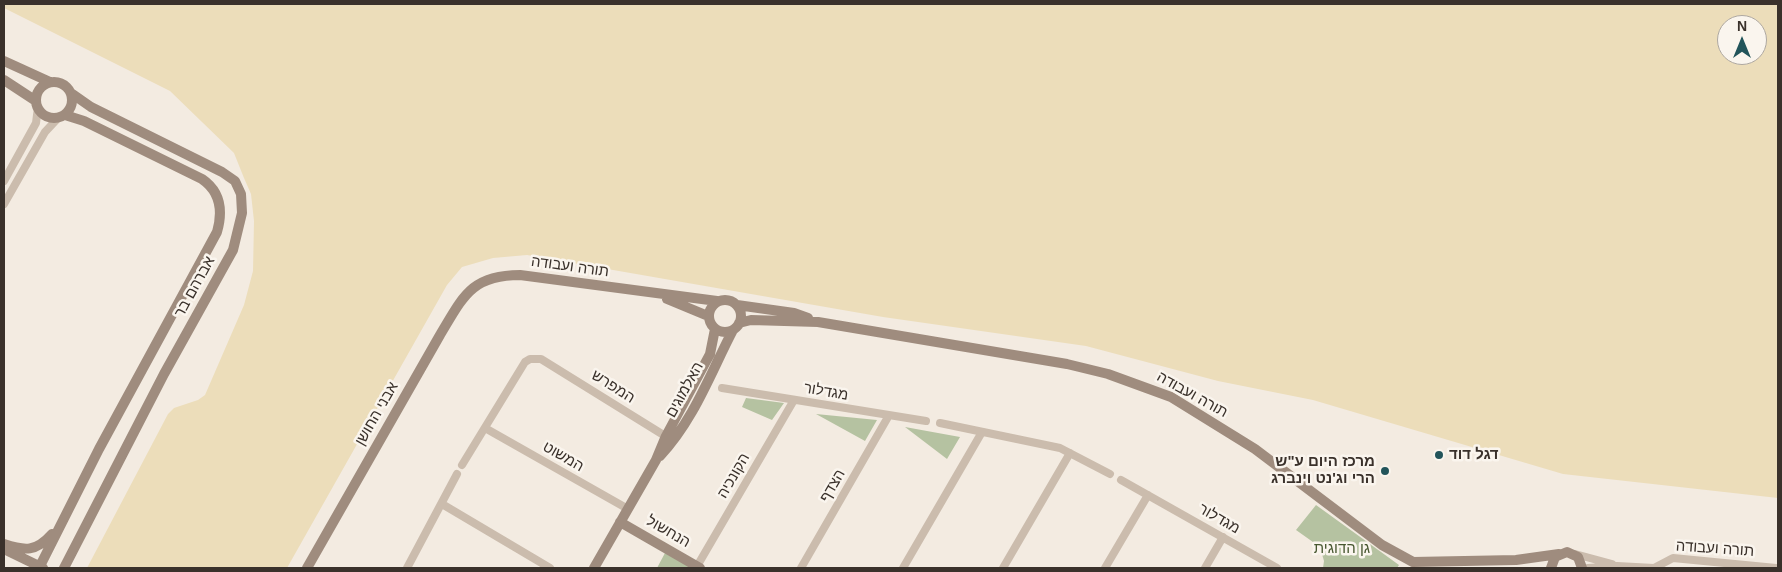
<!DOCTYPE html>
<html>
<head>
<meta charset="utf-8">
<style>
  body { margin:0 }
  #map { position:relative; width:1782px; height:572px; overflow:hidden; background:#f3ebe1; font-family:Helvetica,sans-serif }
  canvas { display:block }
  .frame { position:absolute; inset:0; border:5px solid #3a312b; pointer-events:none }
  .north { position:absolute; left:1717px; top:15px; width:50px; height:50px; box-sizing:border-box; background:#faf5ee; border:1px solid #ada7a0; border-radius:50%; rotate:0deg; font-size:14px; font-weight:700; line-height:20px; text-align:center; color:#3a312b }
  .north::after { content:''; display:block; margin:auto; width:18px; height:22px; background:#22545a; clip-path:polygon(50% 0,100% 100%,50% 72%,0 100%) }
</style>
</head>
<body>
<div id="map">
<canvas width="1782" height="572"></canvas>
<div class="frame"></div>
<div class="north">N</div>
</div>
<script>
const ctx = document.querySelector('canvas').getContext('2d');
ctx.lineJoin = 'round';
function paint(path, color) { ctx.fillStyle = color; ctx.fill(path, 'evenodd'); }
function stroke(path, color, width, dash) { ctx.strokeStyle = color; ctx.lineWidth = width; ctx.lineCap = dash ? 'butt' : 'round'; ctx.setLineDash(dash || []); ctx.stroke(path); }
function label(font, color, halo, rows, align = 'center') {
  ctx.font = font + ' Helvetica,Heebo,sans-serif'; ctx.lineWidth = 5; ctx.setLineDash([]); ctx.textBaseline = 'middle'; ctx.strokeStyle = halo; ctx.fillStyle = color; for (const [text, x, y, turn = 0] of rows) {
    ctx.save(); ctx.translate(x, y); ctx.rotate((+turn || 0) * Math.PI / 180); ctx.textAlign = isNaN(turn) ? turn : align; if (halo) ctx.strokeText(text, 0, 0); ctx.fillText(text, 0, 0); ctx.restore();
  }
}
const green = new Path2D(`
  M 746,398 L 784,403 L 772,420 L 742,407 Z
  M 816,414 L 877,420 L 865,441 Z
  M 905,427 L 960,437 L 947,459 Z
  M 1316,505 L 1399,565 L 1397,568 L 1323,568 L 1324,561 L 1320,547 L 1296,530 Z
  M 665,553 L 690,567 L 689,568 L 657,568 Z`);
const sand = new Path2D(`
  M 4,4 L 1778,4 L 1778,498 L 1563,474 L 1313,400 L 1218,381 L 1086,346 L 883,317 L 527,255 L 493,258 L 462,267 L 447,285 L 287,568 L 87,568 L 168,414 L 174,408 L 198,400 L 205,395 L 244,305 L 253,271 L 254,221 L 251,194 L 244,178 L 234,153 L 170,91 L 4,8 ZM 1727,25 L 1757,25 L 1757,55 L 1727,55 Z`);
const street = new Path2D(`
  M 4,181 L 36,123 L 38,107
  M 4,204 L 45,132 L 59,117
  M 722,388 L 926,421
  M 940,423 L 1060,448 L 1110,474
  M 485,428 L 628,509
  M 462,465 L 525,362 L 530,359 L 541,359 L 670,439
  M 1121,480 L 1277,568
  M 442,504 L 550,568
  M 1575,554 L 1612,564
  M 407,568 L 457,474
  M 696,568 L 794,400
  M 801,568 L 888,417
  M 903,568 L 982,432
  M 1003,568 L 1070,453
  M 1105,568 L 1148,495
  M 1205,568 L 1223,537
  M 1588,568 L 1617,566 L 1654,568
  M 1654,568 L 1673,558 L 1776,568`);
const secondary = new Path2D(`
  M 4,61 L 50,82
  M 4,80 L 36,101
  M36 100a18 18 0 1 1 36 0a18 18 0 1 1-36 0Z
  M 667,299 L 708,316
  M709 316a16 16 0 1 1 32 0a16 16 0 1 1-32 0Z
  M 737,305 L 794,313 L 808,318
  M 739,323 L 751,320 L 818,322 L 1067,364 L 1108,374 L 1171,397 L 1255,449 L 1382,545 L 1413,562 L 1516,560 L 1559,554
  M 660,456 C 694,420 711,372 733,330
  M 620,522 L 700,568
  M 4,544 C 25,551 36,552 52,534
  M 8,551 L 43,568
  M 39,568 L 99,449 L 217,232 C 223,211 221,192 202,179 L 84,121 L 65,115
  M 64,568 L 164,374 L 233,250 L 242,213 L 241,194 L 235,181 L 222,172 L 91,107 L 71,93
  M 307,568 L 440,335 C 463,297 471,275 520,275 L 717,301
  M 594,568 L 656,460 L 666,436 L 710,354 L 715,329
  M 1551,568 L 1555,557 L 1567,552 L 1578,557 L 1582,568`);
const markers = [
  [1439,455,5,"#22545a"],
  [1385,471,5,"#22545a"]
];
const streetNames = [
  ["תורה ועבודה",570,267,8],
  ["אברהם בר",195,287,-61],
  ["המפרש",613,387,32],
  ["האלמוגים",685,390,-61],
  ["מגדלור",826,392,10],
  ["תורה ועבודה",1192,395,29],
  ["אבני החושן",377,414,-60],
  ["המשוט",563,457,30],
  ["הקונכיה",734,476,-60],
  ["הצדף",833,486,-60],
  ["מגדלור",1219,519,30],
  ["הנחשול",668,532,30],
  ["תורה ועבודה",1715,549,4]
];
const poiNames = [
  ["דגל דוד",1449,455],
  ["מרכז היום ע\"ש",1375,462,"right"],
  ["הרי וג'נט וינברג",1375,479,"right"]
];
const parkNames = [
  ["גן הדוגית",1342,549]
];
paint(green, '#b5c2a1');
paint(sand, '#ecddba');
stroke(street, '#cbbcad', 8);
stroke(secondary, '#9f8c7e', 10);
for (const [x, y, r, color] of markers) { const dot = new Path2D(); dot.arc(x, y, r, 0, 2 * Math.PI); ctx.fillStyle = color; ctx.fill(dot); stroke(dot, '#faf5ee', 2); }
label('15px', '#3a312b', '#faf5ee', streetNames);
label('bold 15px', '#3a312b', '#faf5ee', poiNames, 'left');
label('15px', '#475730', '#faf5ee', parkNames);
</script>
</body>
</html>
